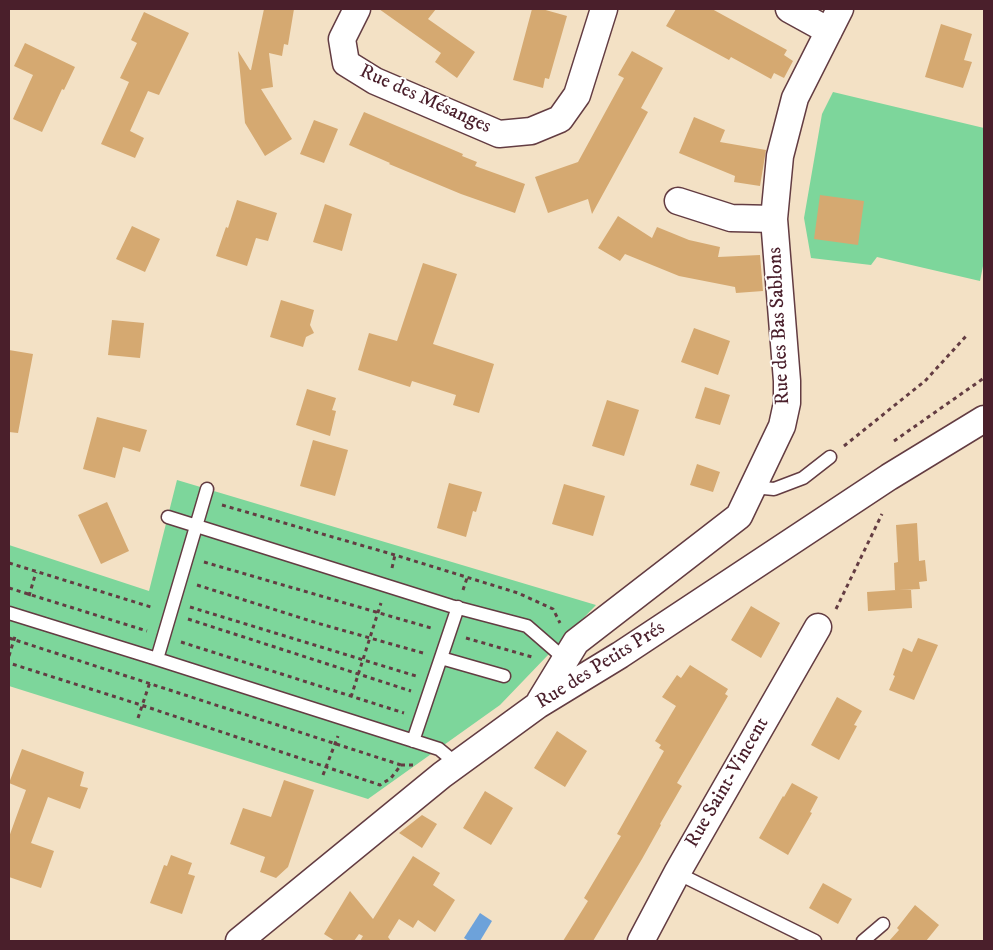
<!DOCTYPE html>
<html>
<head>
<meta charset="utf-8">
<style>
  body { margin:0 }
  #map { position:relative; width:993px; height:950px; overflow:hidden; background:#f3e1c5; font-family:"IM FELL DW Pica",serif }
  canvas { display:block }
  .frame { position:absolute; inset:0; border:10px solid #4a1f2b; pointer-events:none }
</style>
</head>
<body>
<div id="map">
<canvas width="993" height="950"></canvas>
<div class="frame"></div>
</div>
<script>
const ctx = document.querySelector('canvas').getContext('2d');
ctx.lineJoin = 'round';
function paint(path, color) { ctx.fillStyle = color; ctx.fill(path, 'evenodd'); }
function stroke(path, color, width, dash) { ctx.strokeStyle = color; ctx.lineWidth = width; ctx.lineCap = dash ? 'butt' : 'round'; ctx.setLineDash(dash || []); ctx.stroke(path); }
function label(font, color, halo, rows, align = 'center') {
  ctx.font = font + ' "IM FELL DW Pica",serif'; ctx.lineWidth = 4; ctx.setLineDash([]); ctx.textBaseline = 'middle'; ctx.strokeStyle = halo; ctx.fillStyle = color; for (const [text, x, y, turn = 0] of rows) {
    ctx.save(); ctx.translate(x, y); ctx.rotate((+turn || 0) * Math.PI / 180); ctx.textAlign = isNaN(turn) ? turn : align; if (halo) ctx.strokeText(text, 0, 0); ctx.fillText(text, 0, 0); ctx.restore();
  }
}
const green = new Path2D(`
  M 833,92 L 984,128 L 984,261 L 980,281 L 877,257 L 871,265 L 811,258 L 804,218 L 822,114 Z
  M 177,480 L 596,605 L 500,705 L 368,799 L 9,686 L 9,545 L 149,591 Z`);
const water = new Path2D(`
  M 480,913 L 492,921 L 480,941 L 469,941 L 464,938 Z`);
const building = new Path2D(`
  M 264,9 L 294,9 L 288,45 L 284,44 L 282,56 L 269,53 L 273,87 L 261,89 L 292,139 L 265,156 L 245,123 L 238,51 L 250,70 L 251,70 Z
  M 379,9 L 436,9 L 428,19 L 475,52 L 457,78 L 435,62 L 441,53 Z
  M 532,9 L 542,9 L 567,16 L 549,79 L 545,78 L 543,88 L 513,80 Z
  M 676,9 L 712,9 L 787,50 L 784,55 L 793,61 L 784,78 L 774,73 L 771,79 L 731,57 L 729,60 L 666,26 Z
  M 144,12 L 189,33 L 159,95 L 148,91 L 130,131 L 144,138 L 135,158 L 101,144 L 129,82 L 120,78 L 137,43 L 131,40 Z
  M 941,24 L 972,34 L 964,60 L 972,62 L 963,88 L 925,77 Z
  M 25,43 L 75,67 L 64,90 L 62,89 L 42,132 L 13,119 L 33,75 L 14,66 Z
  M 632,51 L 663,68 L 641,108 L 648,112 L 592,214 L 588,199 L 548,213 L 535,177 L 578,162 L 624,78 L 618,75 Z
  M 364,112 L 463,154 L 462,156 L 477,162 L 475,166 L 525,184 L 515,213 L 461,194 L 389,164 L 390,163 L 349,145 Z
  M 694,117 L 725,130 L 720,142 L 766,150 L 760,186 L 734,182 L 735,176 L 679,153 Z
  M 314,120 L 338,129 L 324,163 L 300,154 Z
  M 820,195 L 864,201 L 858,245 L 814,239 Z
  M 237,200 L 277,213 L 268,241 L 256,238 L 247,266 L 216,256 L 226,227 L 228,228 Z
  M 325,204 L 352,214 L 342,251 L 313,242 Z
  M 618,216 L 652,238 L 657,227 L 689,240 L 720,247 L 718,257 L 760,255 L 763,291 L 736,293 L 735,287 L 679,276 L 625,254 L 620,261 L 598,248 Z
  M 132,226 L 160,239 L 145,272 L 116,259 Z
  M 423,263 L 457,274 L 433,344 L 494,364 L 479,413 L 453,405 L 456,395 L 412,381 L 410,387 L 358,370 L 369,333 L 397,341 Z
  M 281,300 L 314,310 L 310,325 L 314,333 L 306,337 L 303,347 L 270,337 Z
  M 112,320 L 144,323 L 140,358 L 108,355 Z
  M 694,328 L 730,341 L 718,375 L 681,362 Z
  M 9,350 L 33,354 L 18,433 L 9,432 Z
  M 705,387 L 730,395 L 720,425 L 695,418 Z
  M 307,389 L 336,398 L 332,410 L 336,411 L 330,436 L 296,425 Z
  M 607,400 L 639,410 L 624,456 L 592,446 Z
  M 97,417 L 147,430 L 140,452 L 123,447 L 115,478 L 83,469 Z
  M 313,440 L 348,450 L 335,496 L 300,486 Z
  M 697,464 L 720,472 L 713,492 L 690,485 Z
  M 449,483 L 482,492 L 476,512 L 473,511 L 466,537 L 437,528 Z
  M 564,484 L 605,496 L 593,536 L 552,524 Z
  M 107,502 L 129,551 L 101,564 L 78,515 Z
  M 917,523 L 919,561 L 925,560 L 927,581 L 919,582 L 920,589 L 895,590 L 894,563 L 898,562 L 896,525 Z
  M 911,589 L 912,608 L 868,611 L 867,592 Z
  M 751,606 L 780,623 L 761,658 L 731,640 Z
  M 918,638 L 938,645 L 914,700 L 889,690 L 895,676 L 893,675 L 903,648 L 912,652 Z
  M 690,665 L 728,689 L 725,694 L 728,696 L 677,783 L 682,786 L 660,824 L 661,825 L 642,859 L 593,941 L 563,941 L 588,901 L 584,898 L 621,836 L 617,834 L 664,751 L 659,748 L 661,745 L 655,741 L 676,706 L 662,697 L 677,675 L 681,678 Z
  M 837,697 L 862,711 L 854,725 L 857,726 L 839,760 L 811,745 Z
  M 557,731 L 587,751 L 565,787 L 534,768 Z
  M 22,749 L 84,772 L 80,786 L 88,788 L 80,809 L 48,797 L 31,843 L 54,851 L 41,888 L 9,877 L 9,837 L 26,790 L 9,783 Z
  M 284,780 L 314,790 L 288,867 L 276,878 L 260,872 L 265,857 L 230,844 L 243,808 L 271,817 Z
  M 792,783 L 818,797 L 810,812 L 812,813 L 788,855 L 759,838 L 783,796 L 784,797 Z
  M 485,791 L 513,808 L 491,845 L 463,828 Z
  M 422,815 L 437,824 L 422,848 L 399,833 Z
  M 171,855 L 192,863 L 188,874 L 195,876 L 182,914 L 150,903 L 164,865 L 167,866 Z
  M 413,856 L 440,873 L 433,885 L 455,900 L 435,932 L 418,920 L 413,928 L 399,919 L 388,937 L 391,941 L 360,941 L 363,936 L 359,934 L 354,941 L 335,941 L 324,934 L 350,891 L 373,919 Z
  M 823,883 L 852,899 L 838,924 L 809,908 Z
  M 915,905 L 939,925 L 926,941 L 889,941 L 899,930 L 897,928 Z`);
const path = new Path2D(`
  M 894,441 L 984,378
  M 844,446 L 925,381 L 968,334
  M 222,505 L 395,555 L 518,593 L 553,609 L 560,623
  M 204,562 L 431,628
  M 9,563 L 154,608
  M 392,568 L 395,555
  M 197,585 L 317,623 L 423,653
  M 9,588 L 147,631
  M 463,590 L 467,578
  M 29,596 L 36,572
  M 190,607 L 416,676
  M 836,609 L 882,514
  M 188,619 L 411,691
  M 9,638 L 401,765 L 391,778 L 380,785 L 141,705 L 9,663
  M 466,638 L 532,657
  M 181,642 L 404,713
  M 9,656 L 16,633
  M 351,697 L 381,603
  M 138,718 L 150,682
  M 401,765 L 413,765
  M 323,775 L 338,736`);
const lane = new Path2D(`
  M 753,487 L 774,489 L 803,478 L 830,457
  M 168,517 L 451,606 L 527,626 L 565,659
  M 9,613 L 157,659 L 207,489
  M 441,658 L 504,676
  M 157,659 L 439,749 L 457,764
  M 413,741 L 458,607
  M 677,873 L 815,941
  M 863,941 L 883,924`);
const street = new Path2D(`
  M 357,9 L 342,39 L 346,63 L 375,81 L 499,134 L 531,131 L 560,119 L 577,95 L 604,9
  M 789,9 L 829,31
  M 678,201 L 731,218 L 774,219
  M 540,701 L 576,642 L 739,516 L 782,426 L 787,403 L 787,381 L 774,219 L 780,156 L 795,98 L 840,9
  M 239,941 L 442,775 L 538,705 L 620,655 L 889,477 L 984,419
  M 641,941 L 677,873 L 818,627`);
const streetNames = [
  ["Rue des Mésanges",425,100,24],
  ["Rue des Bas Sablons",780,326,-93],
  ["Rue des Petits Prés",601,666,-32],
  ["Rue Saint-Vincent",728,783,-60]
];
paint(green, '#7dd69b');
paint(water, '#6da2da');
paint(building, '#d5a971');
stroke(lane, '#633c42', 15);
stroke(street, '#633c42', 29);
stroke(path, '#633c42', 3, [4, 4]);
stroke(lane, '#fff', 12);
stroke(street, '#fff', 26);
label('20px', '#4a1f2b', '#fff', streetNames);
</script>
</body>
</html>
